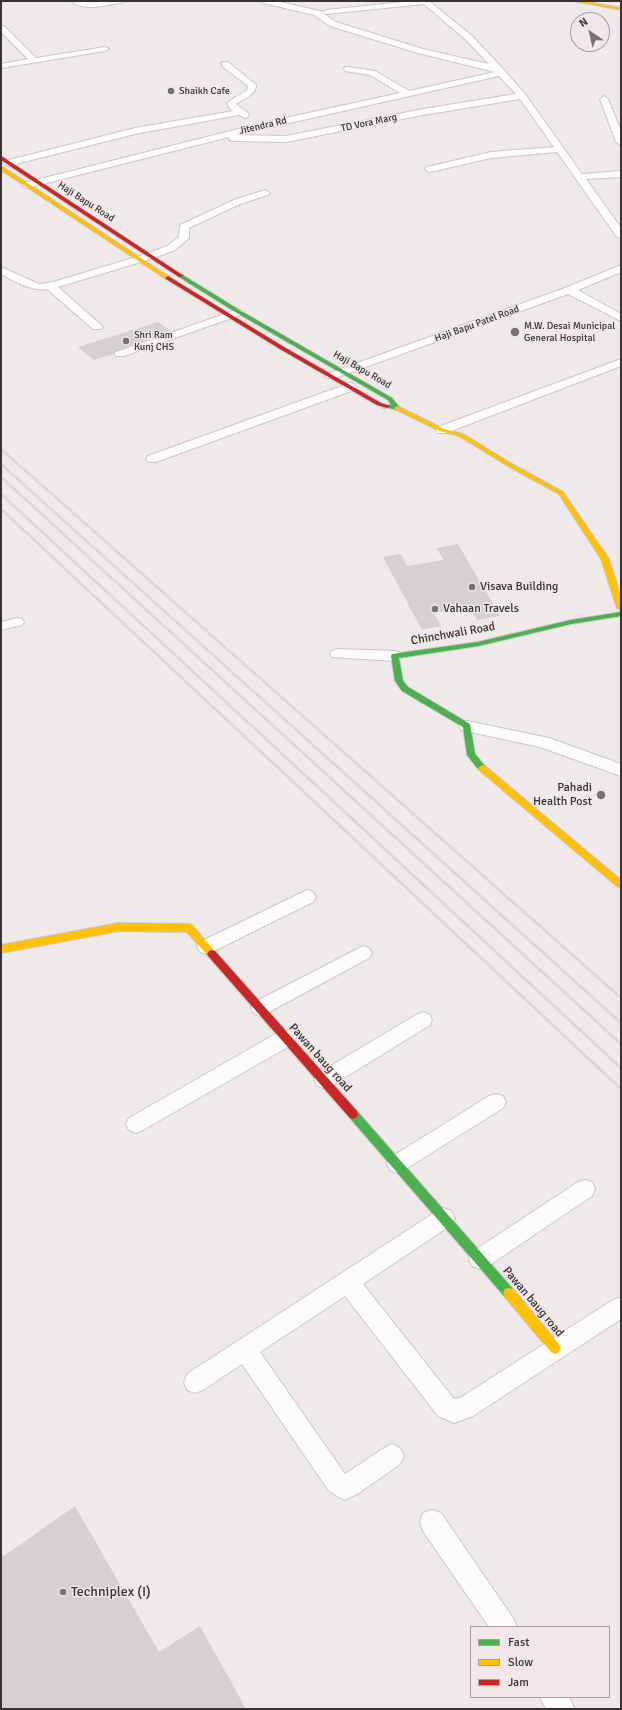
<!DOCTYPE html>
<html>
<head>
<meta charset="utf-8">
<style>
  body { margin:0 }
  #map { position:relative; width:622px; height:1710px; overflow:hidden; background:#f0e9ea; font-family:Signika,sans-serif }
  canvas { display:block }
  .frame { position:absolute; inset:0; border:2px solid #373132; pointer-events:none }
  .legend { position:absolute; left:470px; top:1626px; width:140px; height:72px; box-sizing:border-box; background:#f3e6e8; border:1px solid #a89e9f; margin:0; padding:5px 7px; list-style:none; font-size:12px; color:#373132 }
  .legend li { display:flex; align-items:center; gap:8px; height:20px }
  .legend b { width:20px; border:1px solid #a89e9f }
  .north { position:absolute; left:570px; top:12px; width:40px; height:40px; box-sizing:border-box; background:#f3e6e8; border:1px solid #a89e9f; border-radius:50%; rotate:326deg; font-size:11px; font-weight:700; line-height:16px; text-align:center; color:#373132 }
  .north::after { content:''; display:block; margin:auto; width:14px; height:18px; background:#787172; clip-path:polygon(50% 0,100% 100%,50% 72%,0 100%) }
</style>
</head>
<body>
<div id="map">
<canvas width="622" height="1710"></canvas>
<div class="frame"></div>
<ul class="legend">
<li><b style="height:5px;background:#4caf50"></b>Fast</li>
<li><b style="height:5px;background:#ffc107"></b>Slow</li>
<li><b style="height:5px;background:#c62828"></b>Jam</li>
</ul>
<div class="north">N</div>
</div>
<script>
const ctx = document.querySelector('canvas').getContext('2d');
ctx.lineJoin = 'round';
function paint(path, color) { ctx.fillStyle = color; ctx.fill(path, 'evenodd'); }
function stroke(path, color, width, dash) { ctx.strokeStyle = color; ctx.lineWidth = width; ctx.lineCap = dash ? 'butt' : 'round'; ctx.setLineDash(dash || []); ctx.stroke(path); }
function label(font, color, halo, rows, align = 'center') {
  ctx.font = font + ' Signika,sans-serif'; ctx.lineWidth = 3; ctx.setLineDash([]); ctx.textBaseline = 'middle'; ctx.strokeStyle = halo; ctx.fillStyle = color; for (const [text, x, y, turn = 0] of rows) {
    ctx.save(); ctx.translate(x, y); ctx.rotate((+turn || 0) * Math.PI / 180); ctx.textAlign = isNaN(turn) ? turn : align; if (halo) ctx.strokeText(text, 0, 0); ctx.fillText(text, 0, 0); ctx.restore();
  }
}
const building = new Path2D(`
  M 158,322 L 171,331 L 116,351 L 113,354 L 94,360 L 78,347 Z
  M 458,544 L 500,616 L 477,620 L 469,607 L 434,613 L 441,626 L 422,630 L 383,557 L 401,554 L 407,566 L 444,560 L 436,548 Z
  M 75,1506 L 159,1652 L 200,1626 L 246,1709 L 1,1709 L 1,1558 Z`);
const street = new Path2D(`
  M 71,1 L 92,2 L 125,1 L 121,3 C 106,5 84,12 71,1 Z
  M 262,1 L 276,1 L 320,11 L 336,22 L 423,49 L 489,64 L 466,40 L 424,4 L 326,14 L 322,12 L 326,10 L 413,1 L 429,1 L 472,36 L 505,71 L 525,94 L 582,174 L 621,171 L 621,177 L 586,179 L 621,228 L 621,238 L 617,237 L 557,152 L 491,158 L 430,172 L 427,171 L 425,169 L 427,167 L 491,152 L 554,147 L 520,99 L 423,115 L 286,142 L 233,141 L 230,140 L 229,137 L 27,188 L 24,187 L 22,185 L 24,183 L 262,123 L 400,93 L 370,75 L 345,71 L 344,69 L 345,67 L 348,67 L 375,71 L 409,91 L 495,72 L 418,53 L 330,26 L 314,15 L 263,3 ZM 499,76 L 516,94 L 423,109 L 286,136 L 236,135 Z
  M 1,26 L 4,26 L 36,58 L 105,47 L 109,49 L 105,51 L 1,68 L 1,64 L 28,59 L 1,32 Z
  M 222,62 L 228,62 L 256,85 C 256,95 243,99 236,104 L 248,113 L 249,115 L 248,117 L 245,118 L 239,115 L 135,134 L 8,166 L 3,163 L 5,161 L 135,128 L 233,111 L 229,108 L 227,103 L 247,90 L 248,86 L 222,66 Z
  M 604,96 L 608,99 L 621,131 L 621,145 L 616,142 L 600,99 Z
  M 265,190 L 270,193 L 268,195 L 240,204 L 189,228 L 189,238 L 175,250 L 154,258 L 58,287 L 101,325 L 103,327 L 101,329 L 93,329 L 47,289 C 30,291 16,282 1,274 L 1,267 L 39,284 L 53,282 L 146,254 L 167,246 L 179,237 L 180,225 L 234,200 Z
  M 621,265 L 621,272 L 578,290 L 621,314 L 621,321 L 568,294 L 335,378 L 327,378 L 325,376 L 327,374 L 565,288 Z
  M 239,309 L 244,312 L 243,314 L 124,356 L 116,356 L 114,354 L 116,352 Z
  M 621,359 L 621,366 L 446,433 L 438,433 L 436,430 L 438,427 Z
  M 350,383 L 354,384 L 356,387 L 354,390 L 156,462 L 148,462 L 146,459 L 148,456 Z
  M 17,618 L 22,619 L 24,622 L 22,625 L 1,630 L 1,622 Z
  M 337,649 L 395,651 L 400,653 L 402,656 L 400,659 L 395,661 L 332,657 L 330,654 L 332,651 Z
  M 467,721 L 549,738 L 621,764 L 621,776 L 540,747 L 461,730 L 459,726 L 461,722 Z
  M 307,890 L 313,892 L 316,897 L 313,902 L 212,952 L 206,954 L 200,952 L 197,947 L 200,942 Z
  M 363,946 L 369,948 L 372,953 L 369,958 L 267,1013 L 260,1016 L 253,1013 L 251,1008 L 253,1003 Z
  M 423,1012 L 430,1015 L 432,1020 L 430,1025 L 331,1086 L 324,1088 L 317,1086 L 314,1080 L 317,1074 L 416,1015 Z
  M 286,1030 L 293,1032 L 296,1038 L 293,1044 L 143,1130 L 136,1133 L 129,1130 L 126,1124 L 129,1118 L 279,1032 Z
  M 496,1094 L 503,1096 L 506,1102 L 503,1108 L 404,1170 L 397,1173 L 390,1170 L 387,1164 L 390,1158 L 489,1096 Z
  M 585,1180 L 592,1182 L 595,1189 L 592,1196 L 488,1266 L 480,1269 L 472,1266 L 469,1259 L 472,1252 L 578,1182 Z
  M 444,1208 L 451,1211 L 455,1218 L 451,1225 L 363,1284 L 454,1399 L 460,1398 L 613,1300 L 621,1297 L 621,1319 L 473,1416 L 454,1423 L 438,1416 L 345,1296 L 260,1352 L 345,1474 L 384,1448 L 392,1444 L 400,1448 L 404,1456 L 400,1464 L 359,1493 L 344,1500 L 329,1491 L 242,1364 L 203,1390 L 195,1393 L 187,1390 L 184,1382 L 187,1374 L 437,1211 Z
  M 432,1510 L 441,1513 L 513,1618 L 517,1627 L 489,1627 L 423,1531 L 420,1522 L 423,1513 Z
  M 540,1697 L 569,1697 L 575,1709 L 546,1709 Z`);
const fast = new Path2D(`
  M 181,274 L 241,311 L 392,398 L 400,408 L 397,410 L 385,407 L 385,405 L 391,405 L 388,400 L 237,313 L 179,277 L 178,276 Z
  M 621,612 L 621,616 L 571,624 L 478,646 L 399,658 L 403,681 L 408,687 L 470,724 L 475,754 L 485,766 L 486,768 L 485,770 L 479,770 L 467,755 L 463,727 L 402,691 L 395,681 L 391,656 L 392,654 L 478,642 L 571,620 Z
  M 353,1109 L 357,1111 L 513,1289 L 515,1293 L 513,1297 L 509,1298 L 505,1297 L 349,1117 L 348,1114 L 349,1111 Z`);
const slow = new Path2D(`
  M 574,1 L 583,1 L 621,8 L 621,10 Z
  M 1,167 L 3,167 L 171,278 L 166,279 L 1,170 Z
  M 397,406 L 444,429 L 463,434 L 512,464 L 563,492 L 609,559 L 621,597 L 621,610 L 617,608 L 601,559 L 559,494 L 508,466 L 459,436 L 440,431 L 395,409 L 394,408 Z
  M 482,765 L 485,766 L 621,880 L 621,888 L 618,887 L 479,770 L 478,768 Z
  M 119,923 L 189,924 L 192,925 L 217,954 L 215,957 L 209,957 L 187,932 L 119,931 L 1,953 L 1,945 Z
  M 509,1288 L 513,1289 L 559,1344 L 561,1348 L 559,1352 L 555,1354 L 551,1352 L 505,1297 L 503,1293 L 505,1289 Z`);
const jam = new Path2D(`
  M 1,157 L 3,157 L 184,276 L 179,277 L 1,160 Z
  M 168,276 L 284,347 L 381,403 L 390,406 L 387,408 L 377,405 L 280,349 L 166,279 L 165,278 Z
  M 212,950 L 215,951 L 357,1111 L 358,1114 L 357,1117 L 353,1119 L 349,1117 L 209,957 L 207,954 L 209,951 Z`);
const railFar1 = new Path2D(`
  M 1,449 L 357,764
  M 1,464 L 334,764
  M 1,477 L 315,764
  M 1,494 L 293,764
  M 1,509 L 274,764`);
const rail = new Path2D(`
  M 273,763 L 621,1089
  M 292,763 L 621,1068
  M 314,763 L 621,1044
  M 333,763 L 621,1023
  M 356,763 L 621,998`);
const markers = [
  [171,91,4,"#787172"],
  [515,332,5,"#787172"],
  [126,341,4,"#787172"],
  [472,587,4,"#787172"],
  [435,609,4,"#787172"],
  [601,795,5,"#787172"],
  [63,1592,4,"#787172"]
];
const farPoinames = [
  ["Shaikh Cafe",179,91],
  ["M.W. Desai Municipal",524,326],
  ["General Hospital",524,338],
  ["Shri Ram",134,335],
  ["Kunj CHS",134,347]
];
const farStreetnames = [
  ["TD Vora Marg",369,123,-12],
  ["Jitendra Rd",263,126,-13],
  ["Haji Bapu Road",86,202,33],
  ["Haji Bapu Patel Road",477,324,-20],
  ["Haji Bapu Road",362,370,30]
];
const poiNames = [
  ["Visava Building",480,587],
  ["Vahaan Travels",443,609],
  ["Pahadi",592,788,"right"],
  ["Health Post",592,802,"right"]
];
const streetNames = [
  ["Chinchwali Road",453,634,-10],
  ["Pawan baug road",320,1058,48],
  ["Pawan baug road",533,1302,50]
];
const nearPoinames = [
  ["Techniplex (I)",71,1592]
];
paint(building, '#d6d0d1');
stroke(street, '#ccc6c7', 2);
stroke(fast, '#ccc6c7', 2);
stroke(slow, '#ccc6c7', 2);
stroke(jam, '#ccc6c7', 2);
paint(street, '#fdfcfc');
paint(fast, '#4caf50');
paint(slow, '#ffc107');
paint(jam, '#c62828');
stroke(railFar1, '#dbd8d9', 2.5);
stroke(rail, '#dbd8d9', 3);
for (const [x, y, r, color] of markers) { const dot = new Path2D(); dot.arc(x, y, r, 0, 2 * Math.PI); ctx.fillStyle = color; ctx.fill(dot); stroke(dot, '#f3e6e8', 1.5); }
label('10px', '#373132', '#f3e6e8', farPoinames, 'left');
label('10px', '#373132', '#f3e6e8', farStreetnames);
label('12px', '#373132', '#f3e6e8', poiNames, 'left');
label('12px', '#373132', '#f3e6e8', streetNames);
label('14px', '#373132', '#f3e6e8', nearPoinames, 'left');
</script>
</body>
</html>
